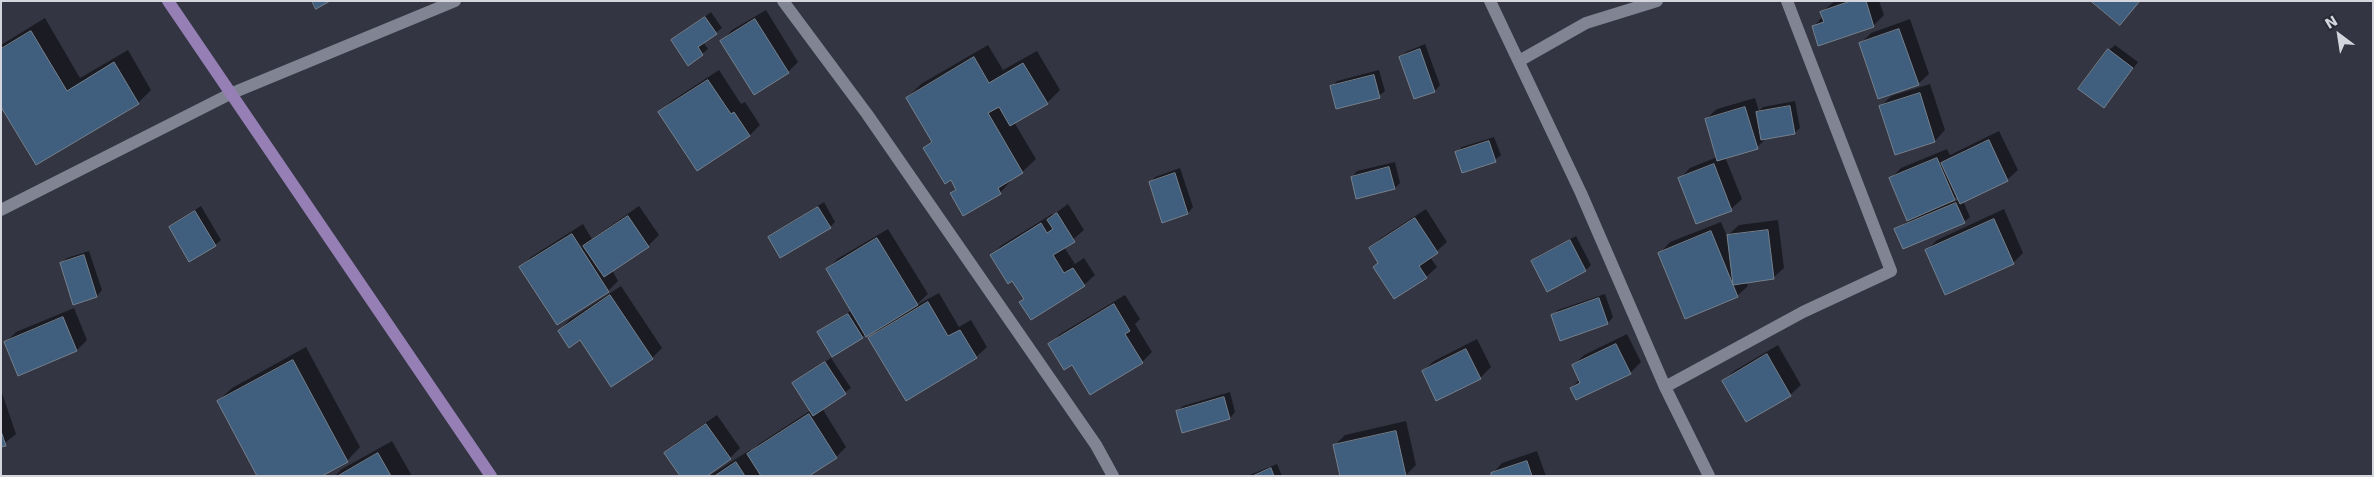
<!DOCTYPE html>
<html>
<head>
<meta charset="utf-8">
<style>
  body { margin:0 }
  #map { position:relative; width:2374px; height:477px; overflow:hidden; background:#333542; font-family:"DejaVu Sans",sans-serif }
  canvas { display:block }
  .frame { position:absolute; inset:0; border:2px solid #d4d5dd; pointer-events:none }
  .north { position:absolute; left:2314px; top:10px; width:50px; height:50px; -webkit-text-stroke:4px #292b37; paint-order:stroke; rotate:329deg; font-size:14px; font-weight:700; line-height:20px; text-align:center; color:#d4d5dd }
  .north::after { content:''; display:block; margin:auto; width:18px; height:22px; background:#d4d5dd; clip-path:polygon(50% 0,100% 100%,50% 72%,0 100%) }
</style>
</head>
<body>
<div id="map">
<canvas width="2374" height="477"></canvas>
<div class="frame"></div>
<div class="north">N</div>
</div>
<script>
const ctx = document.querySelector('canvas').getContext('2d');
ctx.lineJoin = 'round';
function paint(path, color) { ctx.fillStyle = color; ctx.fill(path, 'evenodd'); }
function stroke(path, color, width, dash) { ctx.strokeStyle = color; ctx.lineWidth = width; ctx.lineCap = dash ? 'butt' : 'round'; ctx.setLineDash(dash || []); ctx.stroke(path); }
const shadow = new Path2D(`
  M 1835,1 L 1879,1 L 1884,15 L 1874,25 L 1819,44 L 1814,26 L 1823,16 L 1822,12 Z
  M 766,10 L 798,62 L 788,72 L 722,41 L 732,30 Z
  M 711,12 L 722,28 L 703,42 L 708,49 L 689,64 L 673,41 Z
  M 45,18 L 80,78 L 128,50 L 151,90 L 138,103 L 1,104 L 1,45 Z
  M 1910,19 L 1929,74 L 1918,84 L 1860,44 L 1871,33 Z
  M 1425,44 L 1440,85 L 1435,91 L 1415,98 L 1400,57 L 1406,52 Z
  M 988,45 L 1003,70 L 1037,51 L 1060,90 L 1047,103 L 1014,122 L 1036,159 L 1022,172 L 1013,178 L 1000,193 L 964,214 L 951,193 L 957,188 L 925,148 L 932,140 L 907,98 L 921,84 Z
  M 2115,45 L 2138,62 L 2109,101 L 2109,50 Z
  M 719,70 L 741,104 L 745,102 L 760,125 L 750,135 L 697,169 L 660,112 L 670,102 Z
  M 1379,70 L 1385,91 L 1379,96 L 1332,86 L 1337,81 Z
  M 1930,84 L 1945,130 L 1935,141 L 1880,107 L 1891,96 Z
  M 1755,98 L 1759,111 L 1763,107 L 1795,101 L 1800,128 L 1794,133 L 1767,138 L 1757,147 L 1725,157 L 1742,199 L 1731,209 L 1680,178 L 1690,168 L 1717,157 L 1706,119 L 1717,109 Z
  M 1999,131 L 2018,170 L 2007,180 L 1963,201 L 1970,217 L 1964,222 L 1896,229 L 1908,221 L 1890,179 L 1901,168 L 1947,149 L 1950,155 ZM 1957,196 L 1959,200 L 1950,203 Z
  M 1494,137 L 1501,155 L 1495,160 L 1456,153 L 1462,147 Z
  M 1395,162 L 1400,183 L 1395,188 L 1352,177 L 1357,171 Z
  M 1180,168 L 1193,207 L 1188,213 L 1150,183 L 1155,177 Z
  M 824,202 L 835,222 L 830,227 L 769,237 Z
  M 1068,204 L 1084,230 L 1064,247 L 1075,264 L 1084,258 L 1095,275 L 1084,285 L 1021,302 L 1025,298 L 1013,279 L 991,255 L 1002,245 L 1052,214 L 1053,215 Z
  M 201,206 L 221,240 L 215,245 L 170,227 Z
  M 639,206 L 659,235 L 648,246 L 612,270 L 618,281 L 608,291 L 521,267 L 531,257 L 583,224 L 592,239 Z
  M 1426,209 L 1447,242 L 1430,257 L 1437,267 L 1426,277 L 1379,262 L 1370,248 L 1381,238 Z
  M 2004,209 L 2023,253 L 2013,263 L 1927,250 L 1937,240 Z
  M 1778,220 L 1784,268 L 1773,278 L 1746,282 L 1748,286 L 1737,296 L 1660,253 L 1670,242 L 1721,222 L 1727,236 L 1739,225 Z
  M 888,229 L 928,294 L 915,306 L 939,293 L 959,327 L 971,320 L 987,347 L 976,357 L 870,338 L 881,327 L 862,337 L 819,332 L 852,310 L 827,270 L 837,259 Z
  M 1576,236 L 1591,265 L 1586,270 L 1548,290 L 1532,262 L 1538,256 Z
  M 89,251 L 102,290 L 97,296 L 74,303 L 61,263 L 67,258 Z
  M 621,286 L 662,348 L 652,358 L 559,331 L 569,320 Z
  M 1605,294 L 1613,317 L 1608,323 L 1553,316 L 1558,310 Z
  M 1125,295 L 1140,319 L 1135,324 L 1152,352 L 1142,362 L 1073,364 L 1050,344 L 1060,334 Z
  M 74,308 L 87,340 L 77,350 L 6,342 L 16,332 Z
  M 1627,334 L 1641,362 L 1630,373 L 1571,388 L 1580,379 L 1573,366 L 1584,355 Z
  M 1477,339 L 1491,367 L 1480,378 L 1437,399 L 1423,371 L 1434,361 Z
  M 1778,345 L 1801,385 L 1790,395 L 1723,381 L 1734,371 Z
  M 306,347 L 360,447 L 347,461 L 218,401 L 232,388 Z
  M 831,358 L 851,388 L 822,408 L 846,447 L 836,457 L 806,476 L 709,476 L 750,450 L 751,452 L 759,444 L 811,410 L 794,383 Z
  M 1,390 L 16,434 L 1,446 Z
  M 1230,392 L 1235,412 L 1230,418 L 1177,411 L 1183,406 Z
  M 717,415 L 740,448 L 730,458 L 666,453 L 676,443 Z
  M 1406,421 L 1416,465 L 1406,475 L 1334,446 L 1345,435 Z
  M 392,441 L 412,476 L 335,476 L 342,469 Z
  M 1537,451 L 1546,476 L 1493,476 L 1492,474 L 1502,463 Z
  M 1277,464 L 1282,476 L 1247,476 Z`);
const building = new Path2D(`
  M 312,1 L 330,1 L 316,9 Z
  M 1851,1 L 1866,1 L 1874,27 L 1818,46 L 1812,26 L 1824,22 L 1820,12 Z
  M 2091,1 L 2138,1 L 2139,2 L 2120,25 Z
  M 705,17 L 717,34 L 698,47 L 703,55 L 688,66 L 671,40 Z
  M 755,19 L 789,73 L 754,95 L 720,41 Z
  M 1899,29 L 1919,85 L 1878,99 L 1859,43 Z
  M 31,31 L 67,91 L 114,62 L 139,104 L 36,165 L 1,107 L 1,49 Z
  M 1420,49 L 1435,92 L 1414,99 L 1399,57 Z
  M 2108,49 L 2133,68 L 2104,108 L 2078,89 Z
  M 974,57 L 989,83 L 1023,63 L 1048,104 L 1010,126 L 999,107 L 988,113 L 1023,173 L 998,188 L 1001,194 L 963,216 L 950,193 L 956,190 L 951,180 L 945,184 L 923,148 L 932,142 L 906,98 Z
  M 1374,75 L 1380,98 L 1336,109 L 1330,86 Z
  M 708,80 L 731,114 L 734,112 L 750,136 L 697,171 L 658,112 Z
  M 1920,93 L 1935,142 L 1895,155 L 1879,106 Z
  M 1790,106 L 1795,134 L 1761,140 L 1756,112 Z
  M 1745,107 L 1758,149 L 1717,161 L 1705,119 Z
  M 1989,140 L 2008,181 L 1960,204 L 1941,163 Z
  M 1489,141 L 1496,162 L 1462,173 L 1455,152 Z
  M 1937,158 L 1955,200 L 1907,221 L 1889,178 Z
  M 1714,164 L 1732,211 L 1696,224 L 1678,178 Z
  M 1389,167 L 1395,189 L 1356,199 L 1351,177 Z
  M 1175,173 L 1188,214 L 1162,223 L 1149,182 Z
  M 1956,203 L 1965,223 L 1903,249 L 1894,229 Z
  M 818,207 L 831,228 L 780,258 L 768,237 Z
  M 195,211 L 216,246 L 189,262 L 169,227 Z
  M 1057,213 L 1075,242 L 1053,255 L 1064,273 L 1073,268 L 1085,286 L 1031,320 L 1019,302 L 1024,299 L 1012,281 L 1008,284 L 990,255 L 1041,223 L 1047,233 L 1053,229 L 1047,220 Z
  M 628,216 L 649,247 L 604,277 L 583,246 Z
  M 1415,218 L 1438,253 L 1419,266 L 1427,278 L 1394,299 L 1373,267 L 1378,263 L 1369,248 Z
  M 1994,219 L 2014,264 L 1945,295 L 1925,250 Z
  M 1768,230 L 1774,279 L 1733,285 L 1727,235 Z
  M 1711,231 L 1738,297 L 1685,319 L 1658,253 Z
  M 572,234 L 609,292 L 557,325 L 519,267 Z
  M 877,238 L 918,305 L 866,337 L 826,269 Z
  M 1570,240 L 1586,271 L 1547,292 L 1531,261 Z
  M 84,255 L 97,297 L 73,305 L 60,263 Z
  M 610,295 L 653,359 L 611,387 L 580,340 L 569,348 L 558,331 Z
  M 1599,298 L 1608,324 L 1560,341 L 1551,315 Z
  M 928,302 L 948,336 L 960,330 L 977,358 L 906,401 L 868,338 Z
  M 1114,304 L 1130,331 L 1125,334 L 1143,363 L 1090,395 L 1072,365 L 1064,370 L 1048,344 Z
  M 848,314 L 863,338 L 832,357 L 817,332 Z
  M 63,317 L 77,351 L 18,376 L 4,342 Z
  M 1616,344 L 1631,374 L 1576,400 L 1570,388 L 1580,383 L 1572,365 Z
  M 1466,349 L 1481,379 L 1436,401 L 1422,371 Z
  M 1767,354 L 1791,396 L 1746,422 L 1722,381 Z
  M 293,360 L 348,462 L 322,476 L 257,476 L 217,401 Z
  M 825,362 L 846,394 L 813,416 L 792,383 Z
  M 1224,397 L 1230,419 L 1182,433 L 1176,411 Z
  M 809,414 L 837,458 L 809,476 L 761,476 L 747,454 Z
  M 706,424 L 731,459 L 707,476 L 680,476 L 664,453 Z
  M 1,431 L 6,446 L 1,447 Z
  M 1396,431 L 1406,476 L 1340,476 L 1333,445 Z
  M 378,453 L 391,476 L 338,476 Z
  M 1527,461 L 1532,476 L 1491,476 L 1491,473 Z
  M 736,462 L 745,476 L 715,476 Z
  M 1271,468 L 1274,476 L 1253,476 Z`);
const minor = new Path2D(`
  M 783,1 L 867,114 L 1096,445 L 1113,476
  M 1490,1 L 1581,193 L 1665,387 L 1709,476
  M 1519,61 L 1586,23 L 1657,1
  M 1,210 L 230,94 L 455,1
  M 1665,387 L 1803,312 L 1891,271 L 1787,1`);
const primary = new Path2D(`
  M 168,1 L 491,476`);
paint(shadow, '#0007');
paint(building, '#405f7e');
stroke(building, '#75808c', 1);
stroke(minor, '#818493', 12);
stroke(primary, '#957fb4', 12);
</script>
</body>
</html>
